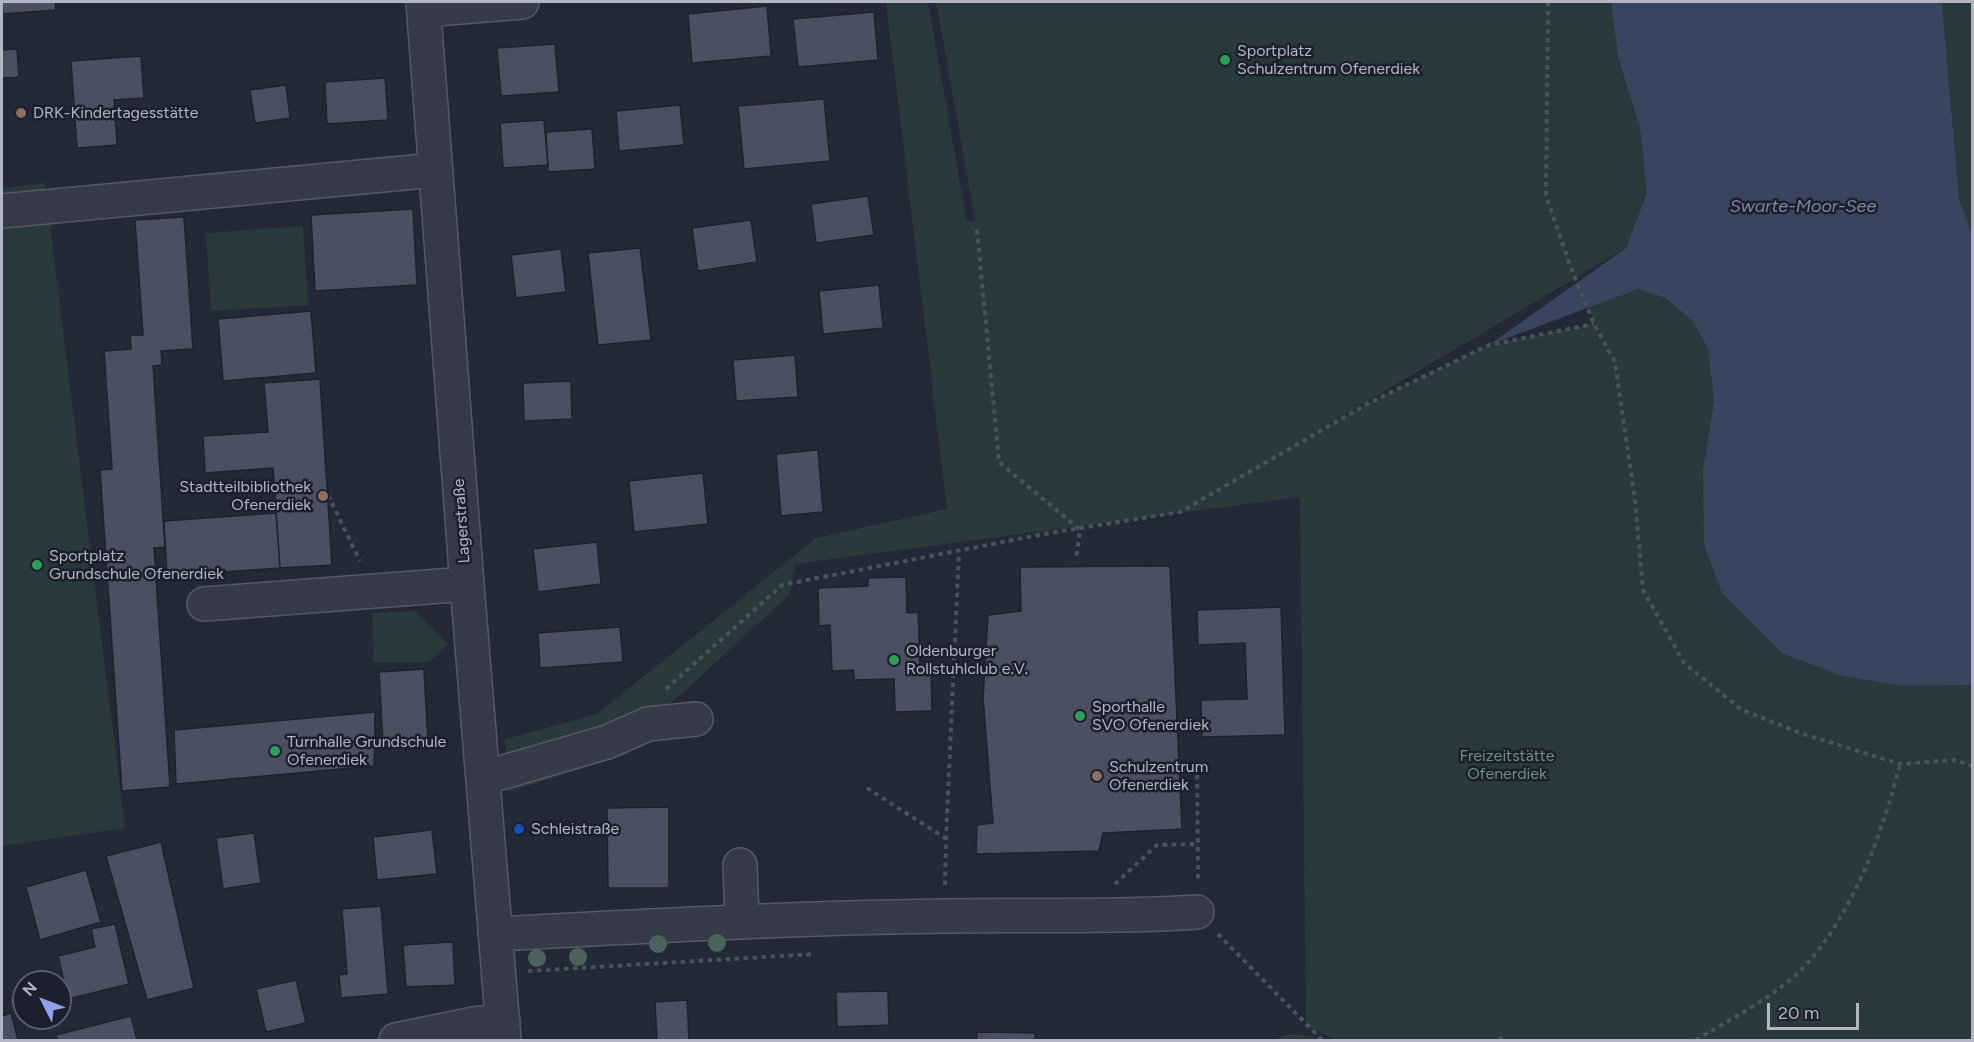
<!DOCTYPE html>
<html>
<head>
<meta charset="utf-8">
<style>
  body { margin:0 }
  #map { position:relative; width:1974px; height:1042px; overflow:hidden; background:#242937; font-family:Figtree,sans-serif }
  canvas { display:block }
  .frame { position:absolute; inset:0; border:3px solid #b2b6c4; pointer-events:none }
  .north { position:absolute; left:12px; top:970px; width:60px; height:60px; box-sizing:border-box; background:#1d202c; border:2px solid #595c69; border-radius:50%; rotate:312deg; font-size:16px; font-weight:700; line-height:24px; text-align:center; color:#b2b6c4 }
  .north::after { content:''; display:block; margin:auto; width:21px; height:27px; background:#90a2eb; clip-path:polygon(50% 0,100% 100%,50% 72%,0 100%) }
  .scale { position:absolute; left:1767px; top:1003px; width:92px; height:27px; box-sizing:border-box; border:3px solid #b2b6c4; border-top:0; padding-left:8px; font-size:18px; line-height:21px; white-space:nowrap; color:#b2b6c4; -webkit-text-stroke:4px #1d202c; paint-order:stroke }
</style>
</head>
<body>
<div id="map">
<canvas width="1974" height="1042"></canvas>
<div class="frame"></div>
<div class="north">N</div>
<div class="scale">20 m</div>
</div>
<script>
const ctx = document.querySelector('canvas').getContext('2d');
ctx.lineJoin = 'round';
function paint(path, color) { ctx.fillStyle = color; ctx.fill(path, 'evenodd'); }
function stroke(path, color, width, dash) { ctx.strokeStyle = color; ctx.lineWidth = width; ctx.lineCap = dash ? 'butt' : 'round'; ctx.setLineDash(dash || []); ctx.stroke(path); }
function label(font, color, halo, rows, align = 'center') {
  ctx.font = font + ' Figtree,sans-serif'; ctx.lineWidth = 5; ctx.setLineDash([]); ctx.textBaseline = 'middle'; ctx.strokeStyle = halo; ctx.fillStyle = color; for (const [text, x, y, turn = 0] of rows) {
    ctx.save(); ctx.translate(x, y); ctx.rotate((+turn || 0) * Math.PI / 180); ctx.textAlign = isNaN(turn) ? turn : align; if (halo) ctx.strokeText(text, 0, 0); ctx.fillText(text, 0, 0); ctx.restore();
  }
}
const green = new Path2D(`
  M 886,2 L 928,2 L 967,222 L 975,220 L 936,2 L 1611,2 L 1618,57 L 1640,128 L 1647,193 L 1626,248 L 1302,440 L 1369,403 L 1489,345 L 1594,324 L 1605,343 L 1584,300 L 1638,289 L 1665,298 L 1693,321 L 1708,349 L 1714,401 L 1703,469 L 1783,654 L 1843,676 L 1903,686 L 1972,685 L 1972,1040 L 1335,1040 L 1306,1025 L 1300,497 L 795,564 L 789,595 L 611,759 L 508,792 L 505,739 L 597,714 L 816,538 L 947,509 Z
  M 1942,2 L 1972,2 L 1972,234 L 1959,199 Z
  M 45,183 L 125,828 L 2,846 L 2,188 Z
  M 303,226 L 308,305 L 211,311 L 206,233 Z
  M 415,611 L 448,644 L 429,662 L 374,662 L 372,613 Z
  M 1287,1034 L 1310,1035 L 1315,1040 L 1274,1040 Z`);
const water = new Path2D(`
  M 1611,2 L 1942,2 L 1959,199 L 1972,234 L 1972,685 L 1903,686 L 1843,676 L 1783,654 L 1722,593 L 1704,544 L 1703,469 L 1714,401 L 1708,349 L 1693,321 L 1665,298 L 1638,289 L 1489,345 L 1626,248 L 1647,193 L 1640,128 L 1618,57 Z`);
const building = new Path2D(`
  M 2,2 L 55,2 L 56,10 L 3,14 Z
  M 767,6 L 771,56 L 692,63 L 688,14 Z
  M 874,12 L 878,60 L 798,67 L 793,19 Z
  M 555,44 L 559,92 L 501,96 L 497,48 Z
  M 17,49 L 19,77 L 2,78 L 2,50 Z
  M 141,56 L 144,98 L 114,100 L 117,145 L 77,148 L 71,61 Z
  M 385,78 L 388,120 L 327,124 L 325,82 Z
  M 286,85 L 290,118 L 255,123 L 250,90 Z
  M 824,99 L 830,161 L 744,169 L 738,106 Z
  M 680,105 L 684,145 L 619,151 L 616,111 Z
  M 544,120 L 548,165 L 503,168 L 500,123 Z
  M 592,129 L 595,169 L 548,172 L 546,132 Z
  M 868,196 L 874,235 L 816,243 L 811,204 Z
  M 413,209 L 417,285 L 315,291 L 311,215 Z
  M 184,217 L 193,349 L 161,351 L 162,365 L 153,366 L 165,547 L 154,548 L 170,787 L 122,791 L 100,470 L 112,469 L 104,351 L 131,349 L 130,335 L 143,335 L 135,220 Z
  M 751,220 L 757,262 L 698,271 L 692,228 Z
  M 640,248 L 651,340 L 598,345 L 588,253 Z
  M 561,249 L 566,292 L 516,298 L 511,255 Z
  M 879,285 L 883,328 L 823,334 L 819,291 Z
  M 311,311 L 316,373 L 223,381 L 218,319 Z
  M 795,355 L 798,397 L 736,401 L 733,360 Z
  M 320,379 L 332,565 L 280,568 L 273,468 L 205,473 L 203,436 L 268,432 L 264,383 Z
  M 571,381 L 572,419 L 524,421 L 523,383 Z
  M 818,450 L 823,512 L 781,516 L 776,454 Z
  M 703,473 L 708,524 L 634,532 L 629,481 Z
  M 276,513 L 280,568 L 167,576 L 164,521 Z
  M 597,542 L 601,584 L 538,592 L 533,549 Z
  M 1170,566 L 1182,829 L 1103,833 L 1099,851 L 976,854 L 977,825 L 993,823 L 983,698 L 988,615 L 1021,611 L 1020,567 Z
  M 906,577 L 907,613 L 918,612 L 920,665 L 931,664 L 932,711 L 895,712 L 894,679 L 854,680 L 854,670 L 832,671 L 830,625 L 819,626 L 818,588 L 868,586 L 868,578 Z
  M 1281,607 L 1285,735 L 1202,737 L 1201,700 L 1247,699 L 1245,643 L 1198,645 L 1197,610 Z
  M 620,627 L 623,662 L 540,668 L 538,633 Z
  M 424,669 L 428,741 L 383,744 L 379,672 Z
  M 375,712 L 374,766 L 176,784 L 174,730 Z
  M 669,807 L 669,888 L 608,888 L 607,808 Z
  M 432,830 L 437,874 L 377,880 L 373,837 Z
  M 254,833 L 261,883 L 223,889 L 216,838 Z
  M 161,842 L 194,988 L 147,1000 L 106,856 Z
  M 86,870 L 101,922 L 40,940 L 26,887 Z
  M 381,906 L 388,994 L 341,998 L 339,975 L 347,974 L 342,909 Z
  M 115,924 L 129,984 L 68,999 L 58,956 L 95,947 L 91,929 Z
  M 453,942 L 455,985 L 406,987 L 403,945 Z
  M 296,980 L 306,1023 L 266,1032 L 256,989 Z
  M 888,991 L 889,1025 L 837,1027 L 836,992 Z
  M 687,1000 L 689,1040 L 657,1040 L 655,1002 Z
  M 11,1013 L 18,1040 L 2,1040 L 2,1016 Z
  M 131,1016 L 137,1040 L 58,1040 L 56,1035 Z
  M 977,1032 L 1035,1033 L 1035,1040 L 977,1040 Z`);
const path = new Path2D(`
  M 1548,2 L 1546,196 L 1571,268 L 1594,324 L 1615,362 L 1635,501 L 1643,590 L 1684,663 L 1742,710 L 1803,734 L 1900,764 L 1955,760 L 1972,766
  M 977,230 L 999,462 L 1080,530 L 1076,559
  M 328,495 L 360,561
  M 666,689 L 782,585 L 1044,534 L 1180,512 L 1369,403 L 1489,345 L 1594,324
  M 1197,766 L 1198,880
  M 867,788 L 945,838
  M 1115,884 L 1157,845 L 1198,844
  M 945,885 L 946,838 L 959,551
  M 1218,934 L 1322,1040
  M 528,971 L 814,954
  M 1499,1040 L 1504,1035
  M 1696,1040 C 1729,1020 1776,996 1802,969 C 1852,917 1883,832 1900,764`);
const minor = new Path2D(`
  M 423,2 L 467,584 L 504,1040
  M 424,10 L 522,2
  M 2,211 L 435,170
  M 204,604 L 467,584
  M 483,778 L 607,742 L 648,724 L 696,719
  M 740,865 L 742,921
  M 495,934 C 645,926 794,918 944,916 C 1028,914 1113,918 1197,912
  M 396,1040 L 474,1024 L 503,1021`);
const trees = [
  [717,943],
  [658,944],
  [578,957],
  [537,958]
];
const markers = [
  [1225,60,6,"#2e9e5b"],
  [21,113,6,"#8d6e63"],
  [323,496,6,"#8d6e63"],
  [37,565,6,"#2e9e5b"],
  [894,660,6,"#2e9e5b"],
  [1080,716,6,"#2e9e5b"],
  [275,751,6,"#2e9e5b"],
  [1097,776,6,"#8d6e63"],
  [519,829,6,"#1a4fb4"]
];
const poiNames = [
  ["Sportplatz",1237,51],
  ["Schulzentrum Ofenerdiek",1237,69],
  ["DRK-Kindertagesstätte",33,113],
  ["Stadtteilbibliothek",311,487,"right"],
  ["Ofenerdiek",311,505,"right"],
  ["Sportplatz",49,556],
  ["Grundschule Ofenerdiek",49,574],
  ["Oldenburger",906,651],
  ["Rollstuhlclub e.V.",906,669],
  ["Sporthalle",1092,707],
  ["SVO Ofenerdiek",1092,725],
  ["Turnhalle Grundschule",287,742],
  ["Ofenerdiek",287,760],
  ["Schulzentrum",1109,767],
  ["Ofenerdiek",1109,785],
  ["Schleistraße",531,829]
];
const streetNames = [
  ["Lagerstraße",462,521,-94]
];
const parkNames = [
  ["Freizeitstätte",1507,756],
  ["Ofenerdiek",1507,774]
];
const waterNames = [
  ["Swarte-Moor-See",1803,207]
];
paint(green, '#2a393c');
paint(water, '#3b445e');
paint(building, '#4a5061');
stroke(building, '#1f222e', 1.5);
stroke(minor, '#555965', 36);
stroke(path, '#47545a', 4, [4.5, 4.5]);
stroke(minor, '#373b48', 33);
ctx.fillStyle = '#4c635d';
for (const [x, y] of trees) { ctx.beginPath(); ctx.arc(x, y, 9, 0, 2 * Math.PI); ctx.fill(); }
for (const [x, y, r, color] of markers) { const dot = new Path2D(); dot.arc(x, y, r, 0, 2 * Math.PI); ctx.fillStyle = color; ctx.fill(dot); stroke(dot, '#1d202c', 2); }
label('16px', '#b2b6c4', '#1d202c', poiNames, 'left');
label('16px', '#b2b6c4', '#1d202c', streetNames);
label('16px', '#6c927c', '#1d202c', parkNames);
label('italic 18px', '#7d88a9', '#1d202c', waterNames);
</script>
</body>
</html>
